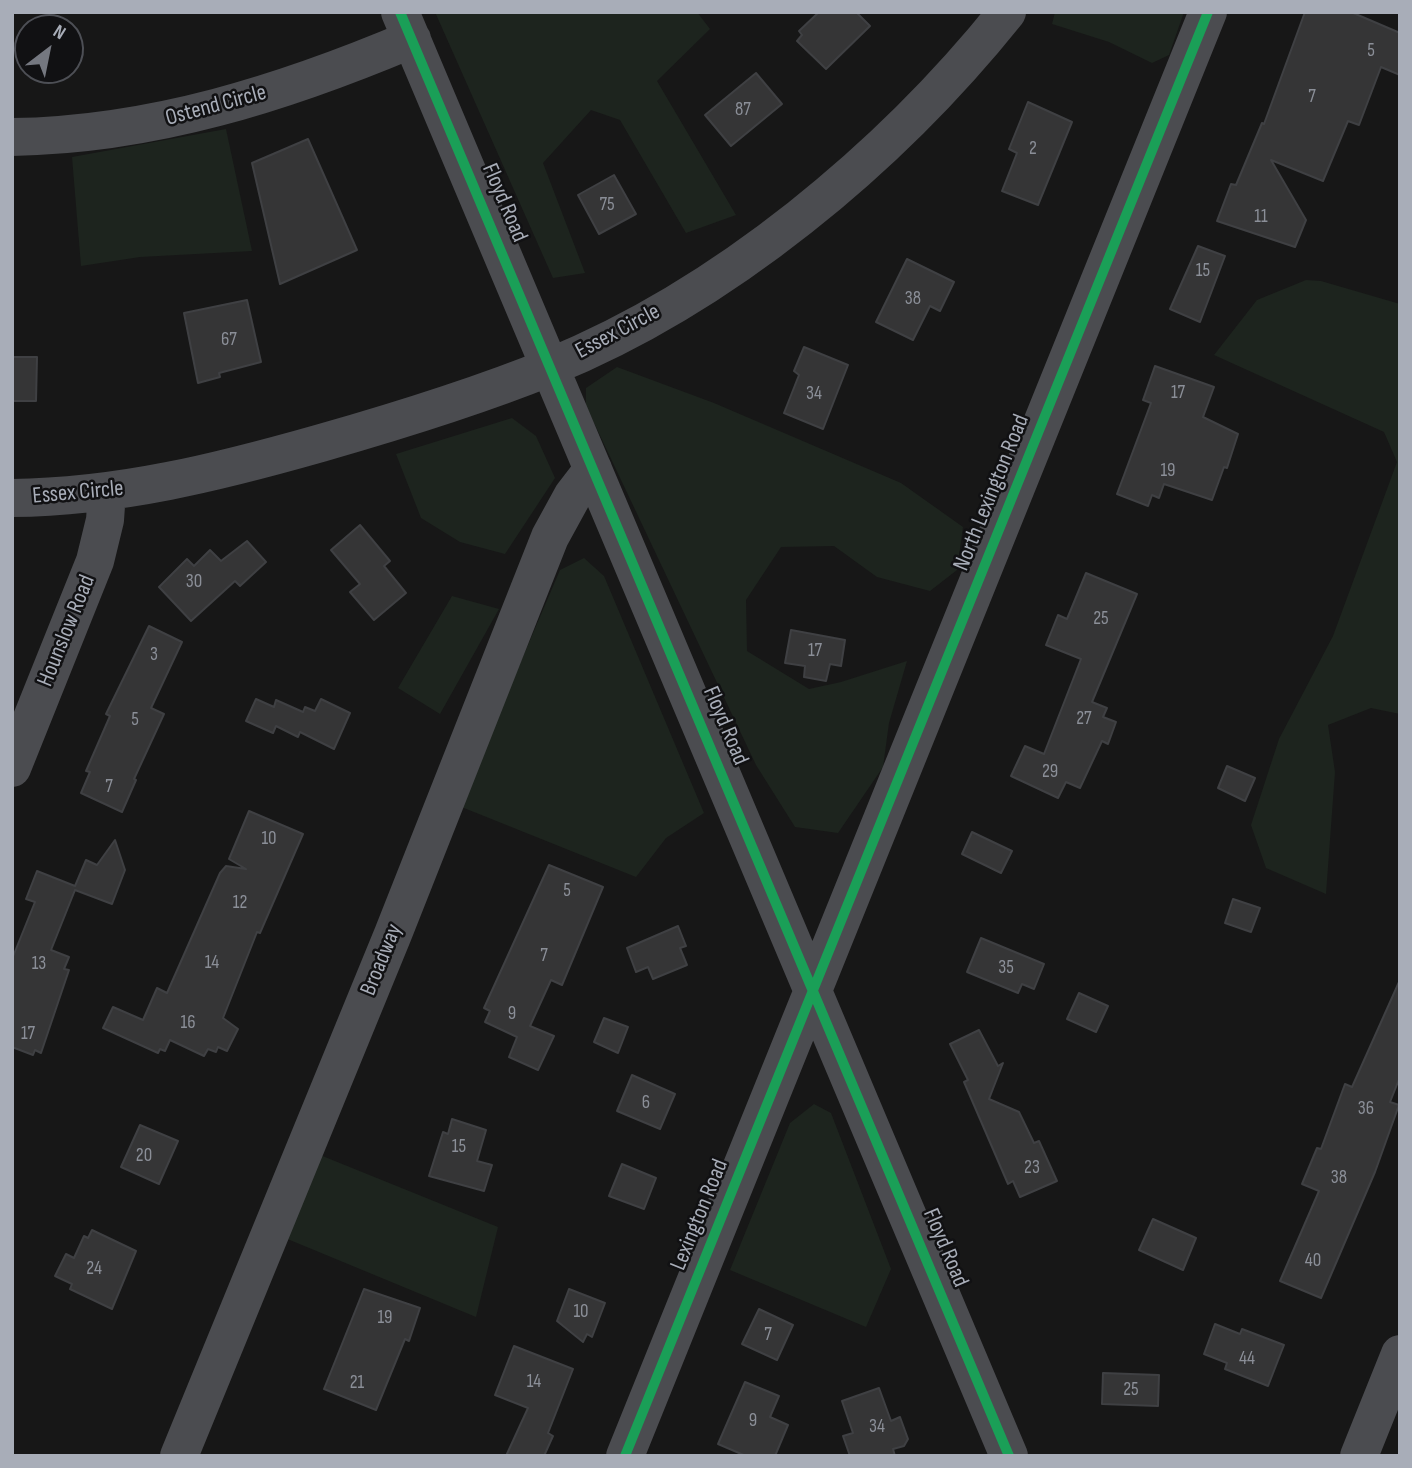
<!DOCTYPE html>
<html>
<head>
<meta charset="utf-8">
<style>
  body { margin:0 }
  #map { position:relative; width:1412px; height:1468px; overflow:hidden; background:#171717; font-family:"Sofia Sans Condensed",sans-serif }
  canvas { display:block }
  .frame { position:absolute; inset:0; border:14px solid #a8adb8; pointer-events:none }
  .north { position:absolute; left:14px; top:14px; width:70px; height:70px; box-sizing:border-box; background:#111113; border:2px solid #4d4f55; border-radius:50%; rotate:32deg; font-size:19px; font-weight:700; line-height:28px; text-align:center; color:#a8adb8 }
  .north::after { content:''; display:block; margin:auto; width:24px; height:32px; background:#757880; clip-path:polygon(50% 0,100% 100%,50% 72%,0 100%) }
</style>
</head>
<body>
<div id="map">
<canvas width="1412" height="1468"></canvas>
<div class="frame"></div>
<div class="north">N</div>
</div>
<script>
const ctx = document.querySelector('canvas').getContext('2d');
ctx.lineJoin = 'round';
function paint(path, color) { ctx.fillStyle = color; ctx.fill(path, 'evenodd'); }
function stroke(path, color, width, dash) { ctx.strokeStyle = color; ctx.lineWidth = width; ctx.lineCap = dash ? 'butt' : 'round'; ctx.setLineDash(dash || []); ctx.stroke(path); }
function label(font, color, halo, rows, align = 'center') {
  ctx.font = font + ' "Sofia Sans Condensed",sans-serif'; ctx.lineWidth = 5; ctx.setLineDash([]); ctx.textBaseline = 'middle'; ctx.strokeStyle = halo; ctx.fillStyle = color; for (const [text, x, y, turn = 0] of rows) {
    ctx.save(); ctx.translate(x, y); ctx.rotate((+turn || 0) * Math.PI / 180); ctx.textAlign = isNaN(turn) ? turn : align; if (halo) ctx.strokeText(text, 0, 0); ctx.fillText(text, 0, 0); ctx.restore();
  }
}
const green = new Path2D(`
  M 435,12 L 697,12 L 710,29 L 657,81 L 736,215 L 686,233 L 620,120 L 591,110 L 543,163 L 585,273 L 553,278 Z
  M 1055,12 L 1184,12 L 1169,55 L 1152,63 L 1109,42 L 1052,24 Z
  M 226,129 L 252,251 L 140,257 L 81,266 L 72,157 Z
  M 1306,280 L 1321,281 L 1400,304 L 1400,714 L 1371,708 L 1328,725 L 1335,772 L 1326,894 L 1266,868 L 1251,825 L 1279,739 L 1333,636 L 1397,462 L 1384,432 L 1214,355 L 1257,300 Z
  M 617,367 L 714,403 L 901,483 L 963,527 L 957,570 L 930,591 L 877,577 L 834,546 L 781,547 L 746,600 L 747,651 L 809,689 L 841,682 L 907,661 L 889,723 L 883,767 L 838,833 L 795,827 L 756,765 L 586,406 L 586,388 Z
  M 512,418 L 536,436 L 555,478 L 505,554 L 460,542 L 421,518 L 396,454 Z
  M 584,558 L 604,576 L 704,813 L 666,838 L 636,877 L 459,806 L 560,570 Z
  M 452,596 L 499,609 L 440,714 L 398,688 Z
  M 814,1104 L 831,1113 L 891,1269 L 866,1327 L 730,1270 L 790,1123 Z
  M 320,1155 L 498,1227 L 476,1317 L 285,1238 Z`);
const building = new Path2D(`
  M 819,12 L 856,12 L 870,26 L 826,69 L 797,41 L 802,35 L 799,31 Z
  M 1305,12 L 1351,12 L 1400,33 L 1400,75 L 1381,67 L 1359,125 L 1348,121 L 1323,181 L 1271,160 L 1306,220 L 1295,247 L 1217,221 L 1231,184 L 1236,185 L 1262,123 L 1264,124 Z
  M 756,73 L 782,104 L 731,146 L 705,115 Z
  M 1028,102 L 1072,122 L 1038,205 L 1002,191 L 1017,153 L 1009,149 Z
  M 308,139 L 357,250 L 280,284 L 252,163 Z
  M 614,175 L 636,214 L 599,234 L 578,195 Z
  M 1198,246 L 1225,256 L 1200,322 L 1170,309 Z
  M 907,259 L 954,282 L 940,311 L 930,306 L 913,340 L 876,322 Z
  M 247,300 L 261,362 L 219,373 L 220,377 L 198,383 L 184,313 Z
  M 804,347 L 848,365 L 823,429 L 784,413 L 799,375 L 794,371 Z
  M 12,357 L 37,357 L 36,401 L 12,401 Z
  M 1155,366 L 1214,387 L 1203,417 L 1238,434 L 1227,468 L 1224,467 L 1212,500 L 1164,484 L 1159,498 L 1152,495 L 1148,506 L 1117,494 L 1151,403 L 1143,400 Z
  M 360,525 L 390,561 L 384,566 L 406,593 L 374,620 L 350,592 L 360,584 L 331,550 Z
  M 247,541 L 266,562 L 240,586 L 235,581 L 191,621 L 159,587 L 187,559 L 194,566 L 210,550 L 221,561 Z
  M 1086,573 L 1137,594 L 1092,702 L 1107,708 L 1103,717 L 1116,722 L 1108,744 L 1102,741 L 1080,788 L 1066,782 L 1058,798 L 1011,776 L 1025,746 L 1044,754 L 1081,659 L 1046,645 L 1058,615 L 1067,619 Z
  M 149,626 L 182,642 L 151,708 L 164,714 L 134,779 L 136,780 L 122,812 L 81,793 L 90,772 L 86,771 L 110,716 L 106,714 Z
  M 791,630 L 845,640 L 841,666 L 830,664 L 826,681 L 804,677 L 805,666 L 785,663 Z
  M 256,699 L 274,707 L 276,700 L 303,712 L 305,707 L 315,711 L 321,699 L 350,713 L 334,749 L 300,732 L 298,737 L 276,726 L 273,733 L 246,721 Z
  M 1227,766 L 1255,778 L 1245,801 L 1218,788 Z
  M 249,811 L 303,834 L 260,933 L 257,932 L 223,1018 L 238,1029 L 227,1051 L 218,1047 L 216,1052 L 208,1049 L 204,1056 L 170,1040 L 165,1051 L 160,1049 L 158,1053 L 103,1028 L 113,1007 L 143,1020 L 157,988 L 167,993 L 220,873 L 226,866 L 246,869 L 229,859 Z
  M 972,832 L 1012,851 L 1001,873 L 962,854 Z
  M 115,840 L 125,870 L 112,904 L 75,890 L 51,950 L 69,957 L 64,969 L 69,970 L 41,1053 L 35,1050 L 33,1055 L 12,1047 L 12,959 L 35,902 L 26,899 L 37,871 L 75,886 L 86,860 L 97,865 Z
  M 549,865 L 603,887 L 562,985 L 551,980 L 530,1026 L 554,1036 L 538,1070 L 509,1057 L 517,1037 L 485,1022 L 490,1011 L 484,1008 Z
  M 1233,899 L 1260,908 L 1251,932 L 1225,923 Z
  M 678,926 L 686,946 L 680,948 L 687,965 L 653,979 L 648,967 L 636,972 L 627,948 Z
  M 981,938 L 1044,964 L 1034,989 L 1022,984 L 1018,993 L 967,972 Z
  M 1399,982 L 1400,1077 L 1390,1102 L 1399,1105 L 1375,1172 L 1321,1298 L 1280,1281 L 1319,1191 L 1302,1184 L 1317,1148 L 1321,1149 L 1345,1084 L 1352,1087 Z
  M 1079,993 L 1108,1006 L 1096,1032 L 1067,1019 Z
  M 604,1018 L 628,1027 L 618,1053 L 594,1042 Z
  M 979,1030 L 998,1066 L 1003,1063 L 989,1099 L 1019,1112 L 1034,1143 L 1039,1141 L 1057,1181 L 1020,1197 L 1013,1181 L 1008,1184 L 964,1082 L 968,1080 L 950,1044 Z
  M 632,1075 L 675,1094 L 660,1129 L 617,1111 Z
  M 452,1119 L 486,1130 L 477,1161 L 492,1165 L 484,1191 L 429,1176 L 443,1132 L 448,1134 Z
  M 140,1125 L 178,1141 L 159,1184 L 121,1167 Z
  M 622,1164 L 656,1178 L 644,1209 L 609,1196 Z
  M 1153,1219 L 1196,1238 L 1183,1270 L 1139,1250 Z
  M 92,1230 L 136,1251 L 112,1309 L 70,1289 L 72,1284 L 55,1276 L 66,1254 L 74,1258 L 84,1236 L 88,1238 Z
  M 364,1289 L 420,1308 L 409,1341 L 405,1339 L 376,1410 L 324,1389 Z
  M 569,1289 L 605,1303 L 592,1337 L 587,1334 L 583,1342 L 557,1321 Z
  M 759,1309 L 793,1325 L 777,1360 L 742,1344 Z
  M 1215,1324 L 1240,1334 L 1242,1329 L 1284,1345 L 1268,1386 L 1225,1369 L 1227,1363 L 1204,1354 Z
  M 514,1346 L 573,1369 L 548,1433 L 553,1436 L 544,1456 L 506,1456 L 528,1408 L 495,1395 Z
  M 1103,1373 L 1159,1375 L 1158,1406 L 1102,1404 Z
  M 745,1382 L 779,1396 L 770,1417 L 788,1425 L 775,1456 L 746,1456 L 718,1444 Z
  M 879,1388 L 891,1421 L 900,1417 L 908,1439 L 904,1446 L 893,1449 L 895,1456 L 850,1456 L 843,1436 L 853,1433 L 842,1401 Z`);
const minor = new Path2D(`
  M 400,12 L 1009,1456
  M 12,137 C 152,135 284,93 412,39
  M 12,498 C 119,497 219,472 321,443 C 398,421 476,397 550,367 C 724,296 890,158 1007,12
  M 12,768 L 95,561 L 105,520 L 107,491
  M 179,1456 L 393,934 L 550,537 L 573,495 L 593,469
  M 625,1456 L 1208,12
  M 1359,1456 L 1400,1354`);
const cycleway = new Path2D(`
  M 400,12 L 1009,1456
  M 625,1456 L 1208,12`);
const numberNames = [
  ["5",1371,51],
  ["7",1312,97],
  ["87",743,110],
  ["2",1033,149],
  ["75",607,205],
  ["11",1261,217],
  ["15",1203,271],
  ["38",913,299],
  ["67",229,340],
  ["17",1178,393],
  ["34",814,394],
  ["19",1168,471],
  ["30",194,582],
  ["25",1101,619],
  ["17",815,651],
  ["3",154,655],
  ["27",1084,719],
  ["5",135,720],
  ["29",1050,772],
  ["7",109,787],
  ["10",269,839],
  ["5",567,891],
  ["12",240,903],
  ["7",544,956],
  ["14",212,963],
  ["13",39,964],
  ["35",1006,968],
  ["9",512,1014],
  ["16",188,1023],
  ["17",28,1034],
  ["6",646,1103],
  ["36",1366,1109],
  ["15",459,1147],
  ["20",144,1156],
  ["23",1032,1168],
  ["38",1339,1178],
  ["40",1313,1261],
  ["24",94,1269],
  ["10",581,1312],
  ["19",385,1318],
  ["7",768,1335],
  ["44",1247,1359],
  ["14",534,1382],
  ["21",357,1383],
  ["25",1131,1390],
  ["9",753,1421],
  ["34",877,1427]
];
const streetNames = [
  ["Ostend Circle",216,106,-15],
  ["Floyd Road",504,203,67],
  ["Essex Circle",618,332,-28],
  ["Essex Circle",78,493,-5],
  ["North Lexington Road",992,493,-68],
  ["Hounslow Road",67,631,-68],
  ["Floyd Road",725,726,67],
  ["Broadway",382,960,-68],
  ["Lexington Road",700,1215,-68],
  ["Floyd Road",945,1248,67]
];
paint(green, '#1d241e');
paint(building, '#353536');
stroke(building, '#3f4043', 2);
stroke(minor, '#4b4c50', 38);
stroke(cycleway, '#1a9f57', 10);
label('19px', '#8b8f98', null, numberNames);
label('23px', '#a8adb8', '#111113', streetNames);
</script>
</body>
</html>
